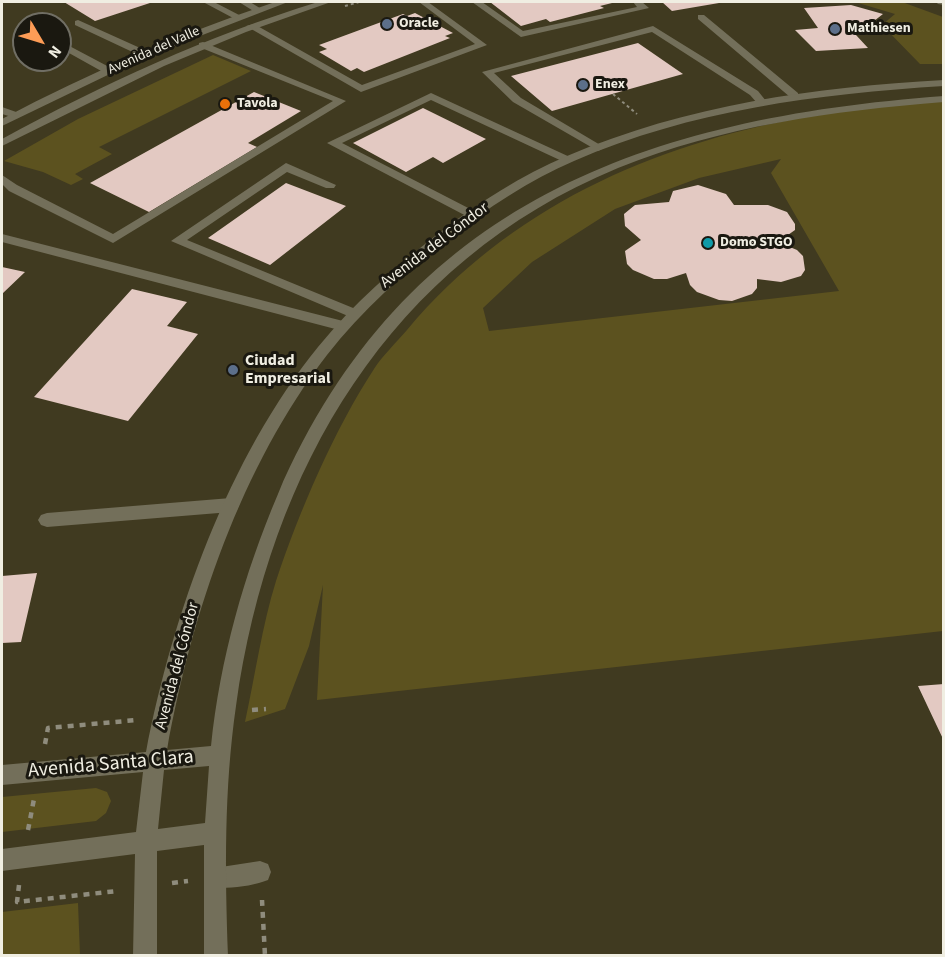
<!DOCTYPE html>
<html>
<head>
<meta charset="utf-8">
<style>
  body { margin:0 }
  #map { position:relative; width:945px; height:957px; overflow:hidden; background:#34301e; font-family:"Source Sans 3",sans-serif }
  canvas { display:block }
  .frame { position:absolute; inset:0; border:3px solid #f0eee2; pointer-events:none }
  .north { position:absolute; left:12px; top:12px; width:60px; height:60px; box-sizing:border-box; background:#1a1810; border:2px solid #706e64; border-radius:50%; rotate:128deg; font-size:16px; font-weight:700; line-height:24px; text-align:center; color:#f0eee2 }
  .north::after { content:''; display:block; margin:auto; width:21px; height:27px; background:#fd9c56; clip-path:polygon(50% 0,100% 100%,50% 72%,0 100%) }
</style>
</head>
<body>
<div id="map">
<canvas width="945" height="957"></canvas>
<div class="frame"></div>
<div class="north">N</div>
</div>
<script>
const ctx = document.querySelector('canvas').getContext('2d');
ctx.lineJoin = 'round';
function paint(path, color) { ctx.fillStyle = color; ctx.fill(path, 'evenodd'); }
function stroke(path, color, width, dash) { ctx.strokeStyle = color; ctx.lineWidth = width; ctx.lineCap = dash ? 'butt' : 'round'; ctx.setLineDash(dash || []); ctx.stroke(path); }
function label(font, color, halo, rows, align = 'center') {
  ctx.font = font + ' "Source Sans 3",sans-serif'; ctx.lineWidth = 6; ctx.setLineDash([]); ctx.textBaseline = 'middle'; ctx.strokeStyle = halo; ctx.fillStyle = color; for (const [text, x, y, turn = 0] of rows) {
    ctx.save(); ctx.translate(x, y); ctx.rotate((+turn || 0) * Math.PI / 180); ctx.textAlign = isNaN(turn) ? turn : align; if (halo) ctx.strokeText(text, 0, 0); ctx.fillText(text, 0, 0); ctx.restore();
  }
}
const built = new Path2D(`
  M 2,2 L 943,2 L 943,955 L 2,955 ZM 24,24 L 60,24 L 60,60 L 24,60 Z`);
const green = new Path2D(`
  M 855,2 L 902,2 L 943,17 L 943,64 L 920,64 L 882,25 L 895,14 Z
  M 213,55 L 251,71 L 99,147 L 112,154 L 75,174 L 83,179 L 71,185 L 43,172 L 4,161 L 78,119 Z
  M 943,102 L 943,631 L 317,700 L 323,585 L 309,646 L 285,709 L 245,722 C 255,676 262,626 276,581 C 299,512 334,430 374,369 C 383,355 396,343 407,330 C 509,208 651,145 805,117 C 850,109 897,102 943,102 ZM 781,159 L 771,173 L 839,291 L 489,331 L 483,308 L 532,262 L 615,209 L 699,178 Z
  M 96,788 L 107,792 L 111,801 L 106,813 L 96,821 L 2,832 L 2,797 Z
  M 78,903 L 80,955 L 2,955 L 2,912 Z`);
const building = new Path2D(`
  M 64,2 L 153,2 L 95,21 Z
  M 490,2 L 616,2 L 600,6 L 604,8 L 550,22 L 546,19 L 521,26 Z
  M 662,2 L 719,2 L 719,3 L 672,11 Z
  M 851,5 L 883,14 L 856,35 L 868,48 L 816,51 L 795,30 L 818,28 L 804,8 Z
  M 415,13 L 453,33 L 445,36 L 450,38 L 364,72 L 357,68 L 351,71 L 319,52 L 327,49 L 319,45 L 403,14 L 407,16 Z
  M 638,43 L 683,74 L 552,111 L 511,76 Z
  M 254,92 L 301,111 L 248,143 L 257,147 L 149,212 L 90,183 Z
  M 423,108 L 486,139 L 443,163 L 433,157 L 406,172 L 353,143 Z
  M 286,183 L 346,206 L 270,265 L 208,238 Z
  M 698,185 L 726,194 L 734,205 L 768,205 L 787,212 L 795,224 L 795,230 L 778,242 L 797,250 L 803,256 L 805,270 L 801,276 L 781,282 L 757,279 L 757,288 L 752,294 L 732,301 L 719,300 L 697,292 L 690,285 L 686,273 L 667,279 L 654,279 L 633,270 L 627,264 L 625,251 L 641,240 L 625,226 L 624,214 L 635,205 L 669,202 L 673,191 Z
  M 2,267 L 25,272 L 2,294 Z
  M 132,289 L 187,302 L 167,326 L 198,334 L 128,421 L 34,397 Z
  M 37,573 L 21,642 L 2,643 L 2,576 Z
  M 944,684 L 944,741 L 918,686 Z`);
const pathFar1 = new Path2D(`
  M 345,6 L 359,2
  M 613,94 L 637,114`);
const path = new Path2D(`
  M 252,710 L 266,709
  M 45,744 L 48,728 L 137,720
  M 28,830 L 34,799
  M 172,883 L 188,881
  M 19,885 L 17,902 L 117,891
  M 262,900 L 265,956`);
const service = new Path2D(`
  M 203,2 L 214,2 L 243,17 L 235,19 Z
  M 239,2 L 250,2 L 263,10 L 255,12 Z
  M 419,2 L 428,2 L 487,45 L 361,92 L 246,26 L 254,24 L 362,85 L 475,44 Z
  M 472,2 L 482,2 L 523,31 L 637,7 L 633,2 L 642,2 L 649,8 L 521,37 Z
  M 698,15 L 704,15 L 798,93 L 798,97 L 790,97 L 698,19 Z
  M 78,20 L 149,52 L 150,54 L 141,56 L 75,25 L 75,21 Z
  M 653,26 L 758,91 L 766,101 L 757,103 L 750,95 L 652,32 L 494,73 L 521,98 L 602,146 L 604,148 L 598,151 L 513,102 L 482,72 Z
  M 60,41 L 111,68 L 112,70 L 103,72 L 60,48 Z
  M 203,42 L 346,101 L 113,243 L 9,191 L 2,184 L 2,175 L 17,185 L 113,234 L 333,101 L 199,47 L 199,43 Z
  M 431,93 L 572,158 L 574,160 L 564,162 L 431,100 L 342,143 L 476,212 L 478,215 L 472,219 L 327,143 Z
  M 2,107 L 19,113 L 21,115 L 15,118 L 2,114 Z
  M 286,163 L 336,185 L 334,188 L 326,188 L 287,172 L 187,240 L 358,310 L 358,316 L 348,316 L 171,241 Z
  M 2,234 L 343,321 L 350,326 L 343,331 L 2,242 Z
  M 231,498 L 237,500 L 239,505 L 237,510 L 231,512 L 47,527 L 41,525 L 38,520 L 41,515 L 47,513 Z
  M 260,861 L 268,864 L 271,872 L 268,880 C 252,886 224,891 208,885 L 205,877 L 208,869 Z`);
const minor = new Path2D(`
  M 275,2 L 288,2 L 143,58 L 2,126 L 2,119 C 90,72 181,34 275,2 Z
  M 318,2 L 331,2 L 246,32 L 164,66 L 2,146 L 2,139 C 103,84 207,36 318,2 Z
  M 944,80 L 944,86 C 817,94 691,110 574,161 C 530,180 487,208 449,238 C 404,273 362,310 327,355 C 241,467 192,612 167,750 L 211,746 C 220,659 244,574 278,494 C 404,202 647,118 944,96 L 944,102 C 832,111 722,126 618,168 C 390,262 269,469 236,706 C 224,789 225,872 228,956 L 204,956 L 204,845 L 157,851 L 157,956 L 133,956 L 135,854 L 2,871 L 2,849 L 136,832 L 143,772 L 2,785 L 2,765 L 146,752 C 173,613 228,458 318,347 C 353,304 395,267 439,233 C 478,203 522,175 567,156 C 687,105 814,87 944,80 ZM 209,766 L 205,823 L 158,829 L 164,770 Z`);
const tertiary = new Path2D(`
  M 936,2 L 944,2 L 944,5 L 938,4 Z`);
const markers = [
  [387,24,6,"#5c6f8a"],
  [835,29,6,"#5c6f8a"],
  [583,85,6,"#5c6f8a"],
  [225,104,6,"#e8710a"],
  [708,243,6,"#0f9aa8"],
  [233,370,6,"#5c6f8a"]
];
const farPoinames = [
  ["Oracle",399,24],
  ["Mathiesen",847,29],
  ["Enex",595,85],
  ["Tavola",237,104],
  ["Domo STGO",720,243]
];
const farStreetnames = [
  ["Avenida del Valle",154,51,-24]
];
const streetNames = [
  ["Avenida del Cóndor",435,246,-37],
  ["Avenida del Cóndor",178,666,-75]
];
const poiNames = [
  ["Ciudad",245,361],
  ["Empresarial",245,379]
];
const nearStreetnames = [
  ["Avenida Santa Clara",111,765,-5]
];
paint(built, '#403a20');
paint(green, '#5c521f');
paint(building, '#e3c9c2');
stroke(pathFar1, '#8f8c7d', 2, [3, 3]);
stroke(path, '#8f8c7d', 4.5, [6, 6]);
paint(service, '#736f5a');
paint(minor, '#736f5a');
paint(tertiary, '#736f5a');
for (const [x, y, r, color] of markers) { const dot = new Path2D(); dot.arc(x, y, r, 0, 2 * Math.PI); ctx.fillStyle = color; ctx.fill(dot); stroke(dot, '#1a1810', 2); }
label('bold 14px', '#f0eee2', '#1a1810', farPoinames, 'left');
label('14px', '#f0eee2', '#1a1810', farStreetnames);
label('16px', '#f0eee2', '#1a1810', streetNames);
label('bold 16px', '#f0eee2', '#1a1810', poiNames, 'left');
label('20px', '#f0eee2', '#1a1810', nearStreetnames);
</script>
</body>
</html>
